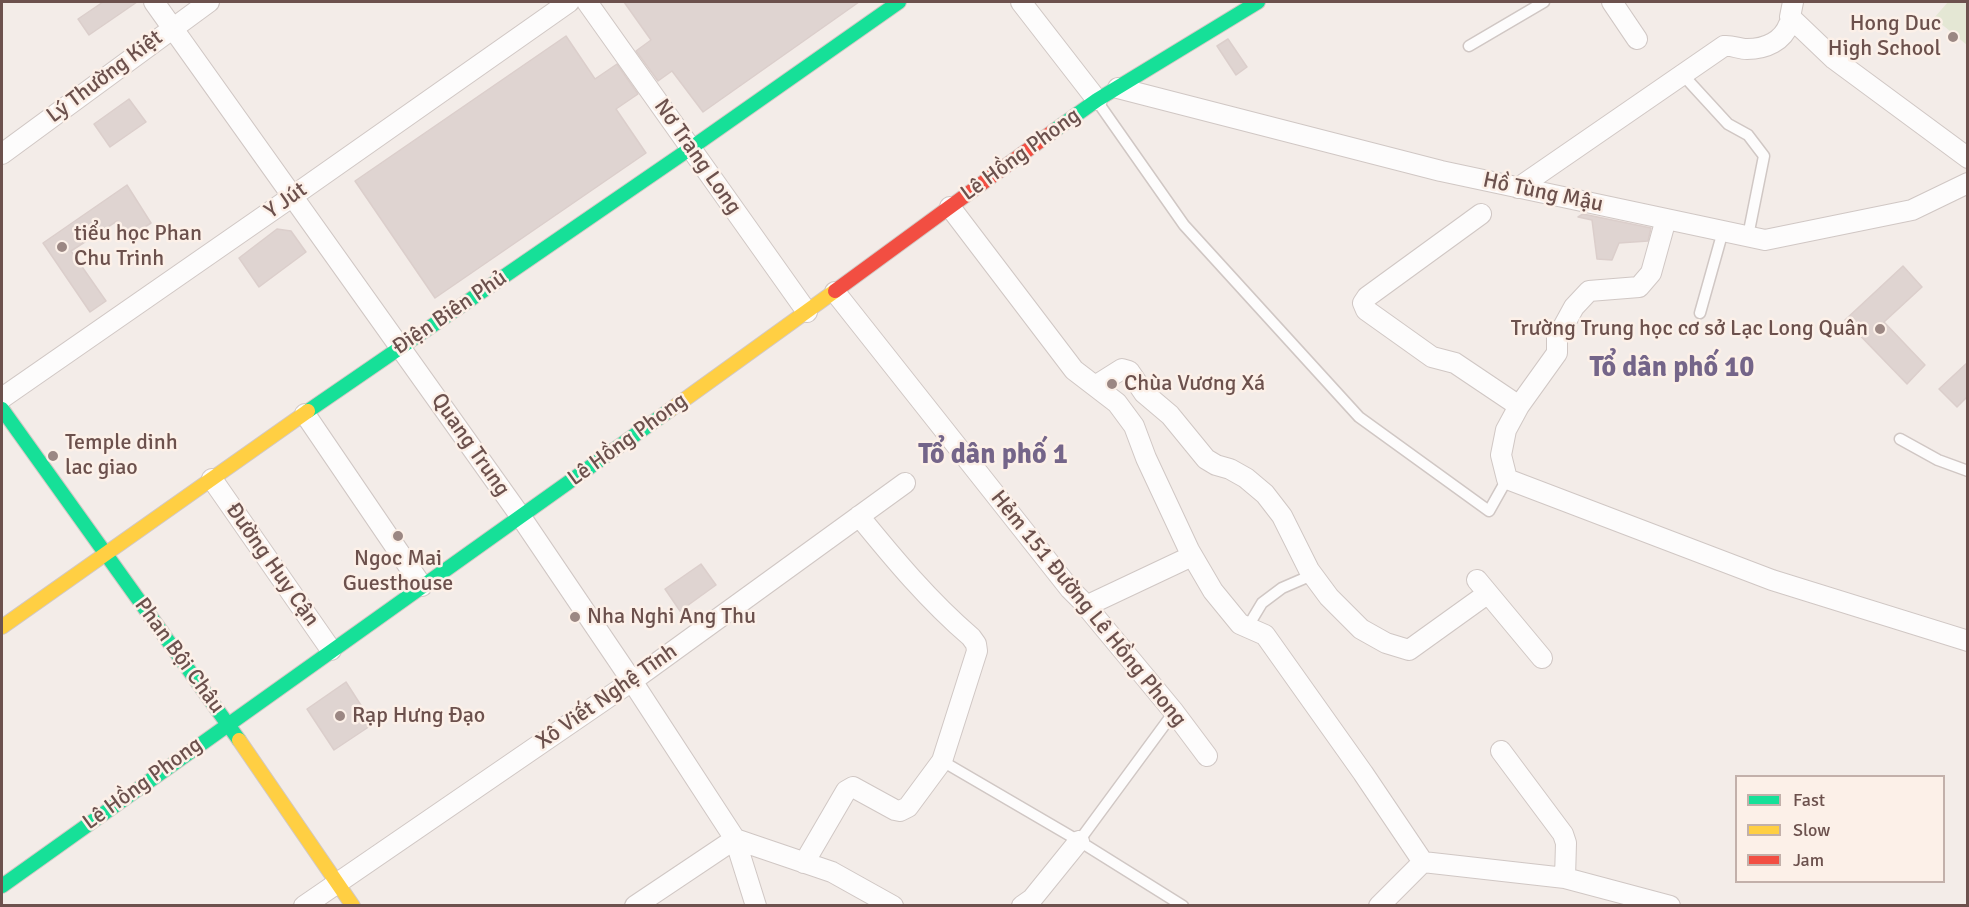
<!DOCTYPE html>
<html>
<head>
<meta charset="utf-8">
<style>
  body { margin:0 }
  #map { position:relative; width:1969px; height:907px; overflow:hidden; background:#f3ece8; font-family:Signika,sans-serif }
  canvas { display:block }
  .frame { position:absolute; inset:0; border:3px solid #6c514d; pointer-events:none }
  .legend { position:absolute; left:1735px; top:775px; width:210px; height:108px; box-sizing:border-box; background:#fcf0e8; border:2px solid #c2b0aa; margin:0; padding:8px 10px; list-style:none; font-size:18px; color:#6c514d }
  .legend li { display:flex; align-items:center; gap:12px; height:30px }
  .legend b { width:30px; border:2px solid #c2b0aa }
</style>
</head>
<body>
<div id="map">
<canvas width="1969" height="907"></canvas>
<div class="frame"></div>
<ul class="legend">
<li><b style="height:8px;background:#16e098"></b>Fast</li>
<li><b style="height:8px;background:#ffcf43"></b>Slow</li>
<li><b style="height:8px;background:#f24e42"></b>Jam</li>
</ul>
</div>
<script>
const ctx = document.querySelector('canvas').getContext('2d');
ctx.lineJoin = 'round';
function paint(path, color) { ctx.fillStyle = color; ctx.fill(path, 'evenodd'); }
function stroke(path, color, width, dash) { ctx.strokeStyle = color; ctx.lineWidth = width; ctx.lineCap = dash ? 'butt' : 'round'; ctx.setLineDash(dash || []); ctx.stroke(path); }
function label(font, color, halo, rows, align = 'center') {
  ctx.font = font + ' Signika,sans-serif'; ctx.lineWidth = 5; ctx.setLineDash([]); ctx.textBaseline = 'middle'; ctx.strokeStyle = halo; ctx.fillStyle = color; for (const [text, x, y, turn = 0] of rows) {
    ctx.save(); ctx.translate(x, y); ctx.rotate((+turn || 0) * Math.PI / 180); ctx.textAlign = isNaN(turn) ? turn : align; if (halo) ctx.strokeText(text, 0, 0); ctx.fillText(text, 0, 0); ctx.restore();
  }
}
const green = new Path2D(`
  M 1948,2 L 1967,2 L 1967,45 L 1934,18 Z`);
const building = new Path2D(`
  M 103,2 L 137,2 L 89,35 L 78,19 Z
  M 624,2 L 859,2 L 703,112 L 672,71 L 658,81 L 636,51 L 651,40 Z
  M 566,36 L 595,79 L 617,64 L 638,94 L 616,109 L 646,153 L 435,298 L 355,181 Z
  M 1228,39 L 1247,67 L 1236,75 L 1217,46 Z
  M 129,99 L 146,122 L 110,147 L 94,124 Z
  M 127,185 L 151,223 L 128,238 L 117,221 L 71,251 L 106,301 L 90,312 L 43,243 Z
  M 1583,214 L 1651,228 L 1648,241 L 1619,243 L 1612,260 L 1597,259 L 1592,220 L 1578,217 Z
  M 277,229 L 291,231 L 306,252 L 259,287 L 239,258 Z
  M 1903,266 L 1922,287 L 1884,322 L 1925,365 L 1907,384 L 1845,320 Z
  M 1968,362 L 1968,396 L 1957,407 L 1939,389 Z
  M 701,564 L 716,585 L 680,611 L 665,589 Z
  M 346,682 L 373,724 L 334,750 L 307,709 Z`);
const lane = new Path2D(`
  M 1469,46 L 1544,2
  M 1683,75 L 1728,124 L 1748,135 L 1764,156 L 1748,236
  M 1097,101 L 1184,225 L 1359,417 L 1489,511 L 1507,479
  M 1700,313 L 1723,231
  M 1900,439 L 1938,460 L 1968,471
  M 1247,628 L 1262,603 L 1282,588 L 1312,575
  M 942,761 L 1079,841 L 1183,906
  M 1079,841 L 1174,712`);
const street = new Path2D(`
  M 154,2 L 521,517 L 632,681 L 735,839 L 756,906
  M 587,2 L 807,312
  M 1021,2 L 1097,100
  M 1612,2 L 1637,39
  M 1793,2 L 1790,17 L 1834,59 L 1968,158
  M 1118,88 L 1441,171 L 1765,240 L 1912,210 L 1968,183
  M 2,154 L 209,2
  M 1518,188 L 1724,46 C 1732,45 1739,49 1747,49 C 1766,49 1783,41 1789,24
  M 950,207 L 1074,370 L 1117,403 L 1134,426 L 1146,458 L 1189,550 L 1213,591 L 1240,624 L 1265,635 L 1363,773 L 1423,862 L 1565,878 L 1670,906
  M 1481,214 L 1367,297 L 1363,303 L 1366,310 L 1432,357 L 1455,363 L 1519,406
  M 1666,219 L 1651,273 L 1639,287 L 1589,291 L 1574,307 L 1557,338 L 1557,353 L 1519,406 L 1506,430 L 1501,455 L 1507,479 L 1772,580 L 1968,641
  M 835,292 L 1070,589 L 1082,601 L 1174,712 L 1207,756
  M 1095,386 L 1122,369 L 1129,371 L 1144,393 L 1170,415 L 1206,459 L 1216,465 L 1230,469 L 1246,478 L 1265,494 L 1282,516 L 1309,570 L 1329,597 L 1361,629 L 1386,643 L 1409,650 L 1487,594
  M 2,398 L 293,196 L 569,2
  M 305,414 L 422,586
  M 212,479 L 331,650
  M 1477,580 L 1542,658
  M 1086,606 L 1192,556
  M 1501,751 L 1563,834 L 1566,843 L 1565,878
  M 804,863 L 846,791 L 853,787 L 895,810 L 900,811 L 908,807 L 942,761 L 977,651 L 976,644 L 971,637 C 929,601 894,559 859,516
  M 304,906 L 632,681 L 905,483
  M 635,906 L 735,839 L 832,872 L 893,906
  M 1022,906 L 1032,899 L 1079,841
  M 1379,906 L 1423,862`);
const fast = new Path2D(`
  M 1055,130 L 1097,100 L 1258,2
  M 2,409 L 239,740
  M 308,411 L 691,148 L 899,2
  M 2,886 L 670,410`);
const slow = new Path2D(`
  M 670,410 L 835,291
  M 2,627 L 308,411
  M 239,740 L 353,906`);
const jam = new Path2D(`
  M 835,291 L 1055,130`);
const markers = [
  [1953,37,6,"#9b8783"],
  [62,247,6,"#9b8783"],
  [1880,329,6,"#9b8783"],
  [1112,384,6,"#9b8783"],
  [53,456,6,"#9b8783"],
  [398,536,6,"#9b8783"],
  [575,617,6,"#9b8783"],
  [340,716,6,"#9b8783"]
];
const poiNames = [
  ["Hong Duc",1941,24,"right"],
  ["High School",1941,49,"right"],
  ["tiểu học Phan",74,234],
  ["Chu Trinh",74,259],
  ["Trường Trung học cơ sở Lạc Long Quân",1868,329,"right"],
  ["Chùa Vương Xá",1124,384],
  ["Temple dinh",65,443],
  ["lac giao",65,468],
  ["Ngoc Mai",398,559,"center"],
  ["Guesthouse",398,584,"center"],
  ["Nha Nghi Ang Thu",587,617],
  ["Rạp Hưng Đạo",352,716]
];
const streetNames = [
  ["Lý Thường Kiệt",105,77,-37],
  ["Lê Hồng Phong",1021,155,-36],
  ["Nơ Trang Long",697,157,55],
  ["Hồ Tùng Mậu",1543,193,12],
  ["Y Jút",286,201,-35],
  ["Điện Biên Phủ",450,313,-34],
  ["Lê Hồng Phong",628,440,-36],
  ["Quang Trung",470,445,55],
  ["Đường Huy Cận",272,565,55],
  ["Hẻm 151 Đường Lê Hồng Phong",1088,609,51],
  ["Phan Bội Châu",179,656,54],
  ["Xô Viết Nghệ Tĩnh",607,697,-35],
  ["Lê Hồng Phong",143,784,-36]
];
const districtNames = [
  ["Tổ dân phố 10",1672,369],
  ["Tổ dân phố 1",993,456]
];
paint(green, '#e4e7d4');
paint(building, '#dfd4d1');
stroke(building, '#dbcecb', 1.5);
stroke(lane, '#d0c7c4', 13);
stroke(street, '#d0c7c4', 22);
stroke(fast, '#d2c8c4', 16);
stroke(slow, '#d2c8c4', 16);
stroke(jam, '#d2c8c4', 16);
stroke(lane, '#fdfcfc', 10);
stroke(street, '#fdfcfc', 20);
stroke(fast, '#16e098', 14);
stroke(slow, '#ffcf43', 14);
stroke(jam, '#f24e42', 14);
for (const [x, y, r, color] of markers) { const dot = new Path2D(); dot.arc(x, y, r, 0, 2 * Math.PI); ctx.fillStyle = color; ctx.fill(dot); stroke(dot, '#fcf0e8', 2); }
label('22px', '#6c514d', '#fcf0e8', poiNames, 'left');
label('22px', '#6c514d', '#fcf0e8', streetNames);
label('bold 28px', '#746589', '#fcf0e8', districtNames);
</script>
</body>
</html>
